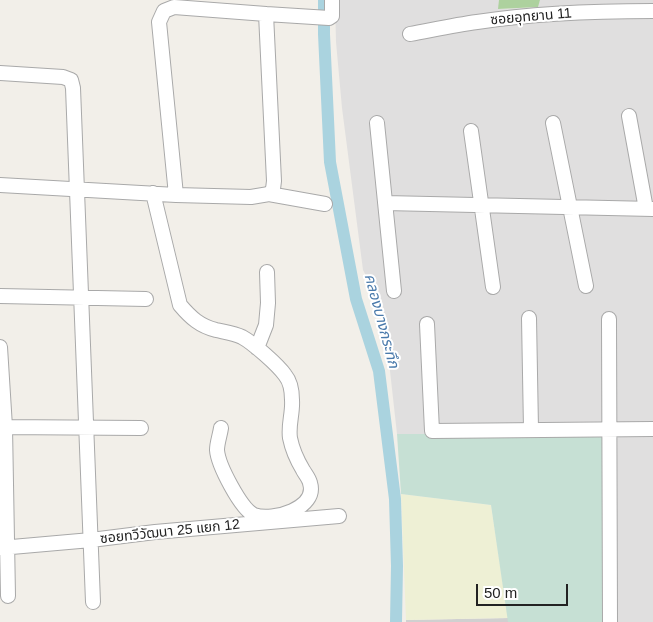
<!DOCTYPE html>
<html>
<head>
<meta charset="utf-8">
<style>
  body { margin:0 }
  #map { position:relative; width:653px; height:622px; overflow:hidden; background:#f2efe9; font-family:Helvetica,sans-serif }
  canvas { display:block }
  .scale { position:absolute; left:476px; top:584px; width:92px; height:22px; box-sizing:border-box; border:2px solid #222; border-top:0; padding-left:6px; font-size:15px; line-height:18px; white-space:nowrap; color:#222; -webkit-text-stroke:4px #fff; paint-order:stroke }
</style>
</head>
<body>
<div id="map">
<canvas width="653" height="622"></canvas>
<div class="scale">50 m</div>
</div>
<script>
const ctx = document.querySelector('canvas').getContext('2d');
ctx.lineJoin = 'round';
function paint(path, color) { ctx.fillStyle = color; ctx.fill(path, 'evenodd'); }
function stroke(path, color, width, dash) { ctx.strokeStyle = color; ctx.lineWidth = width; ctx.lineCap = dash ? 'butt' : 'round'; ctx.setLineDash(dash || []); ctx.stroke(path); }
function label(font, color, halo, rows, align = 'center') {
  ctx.font = font + ' Helvetica,"Noto Sans Thai",sans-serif'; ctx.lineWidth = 4; ctx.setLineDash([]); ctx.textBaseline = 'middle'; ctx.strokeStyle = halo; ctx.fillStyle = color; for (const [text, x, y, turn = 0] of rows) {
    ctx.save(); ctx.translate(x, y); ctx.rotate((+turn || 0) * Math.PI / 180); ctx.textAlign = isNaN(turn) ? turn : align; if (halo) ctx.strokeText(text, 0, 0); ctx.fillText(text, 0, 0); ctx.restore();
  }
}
const residential = new Path2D(`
  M 335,0 L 499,0 L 499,9 L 537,7 L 540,0 L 653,0 L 653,622 L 602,622 L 602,434 L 397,434 L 383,308 L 363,270 L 342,108 L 336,42 Z`);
const religious = new Path2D(`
  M 508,618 L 508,622 L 406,622 L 406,620 Z`);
const farmland = new Path2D(`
  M 401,494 L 491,505 L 508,618 L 406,620 Z`);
const forest = new Path2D(`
  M 499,0 L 540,0 L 538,7 L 498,9 Z`);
const wetland = new Path2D(`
  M 397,434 L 602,434 L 602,622 L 508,622 L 491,505 L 401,494 Z`);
const canal = new Path2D(`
  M 324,0 L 324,34 L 330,162 L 356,299 L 379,371 L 395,499 L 397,566 L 396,622`);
const minor = new Path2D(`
  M 266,14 L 329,18 L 332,16 L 332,0
  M 410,34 C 432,30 455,25 477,22 C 535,13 595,11 653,11
  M 0,73 L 63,77 L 71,80 L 73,88 L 93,602
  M 629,116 L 646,209
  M 377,123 L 394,291
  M 553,123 L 586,286
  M 471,131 L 493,287
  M 0,185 L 176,195 L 251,197 L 269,194 L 273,189 L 274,181 L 266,14 L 174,7 L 164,11 L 159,22 L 176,195
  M 153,193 L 180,305 C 191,318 200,326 216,330 C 225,332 234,333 242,337 C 253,343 278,365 285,375 C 290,381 292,392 292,400 C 293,413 288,425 290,438 C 292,448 297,460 303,470 C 305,474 309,478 310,483 C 318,508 273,522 254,515 C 241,509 218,465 217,450 C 217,443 220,435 221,428
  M 269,194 L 325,204
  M 385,203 L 653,209
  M 0,296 L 146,299
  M 529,318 L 531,429
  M 609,319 L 610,622
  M 427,324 L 432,431 L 653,429
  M 0,347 L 5,427 L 8,596
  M 257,348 L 266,325 L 268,303 L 267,272
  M 0,427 L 141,428
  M 0,548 L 91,540 L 155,532 L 339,516`);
const streetNames = [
  ["ซอยอุทยาน 11",531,17,-5],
  ["ซอยทวีวัฒนา 25 แยก 12",170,532,-6]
];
const waterNames = [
  ["คลองบางกระทึก",381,321,75]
];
paint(residential, '#e0dfdf');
paint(religious, '#d0d0d0');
paint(farmland, '#eef0d5');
paint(forest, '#add19e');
paint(wetland, '#c6e0d4');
stroke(canal, '#aad3df', 12);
stroke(minor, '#a9a9a9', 16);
stroke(minor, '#fff', 14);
label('14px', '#222', '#fff', streetNames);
label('italic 15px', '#4a7aab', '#fff', waterNames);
</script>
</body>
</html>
